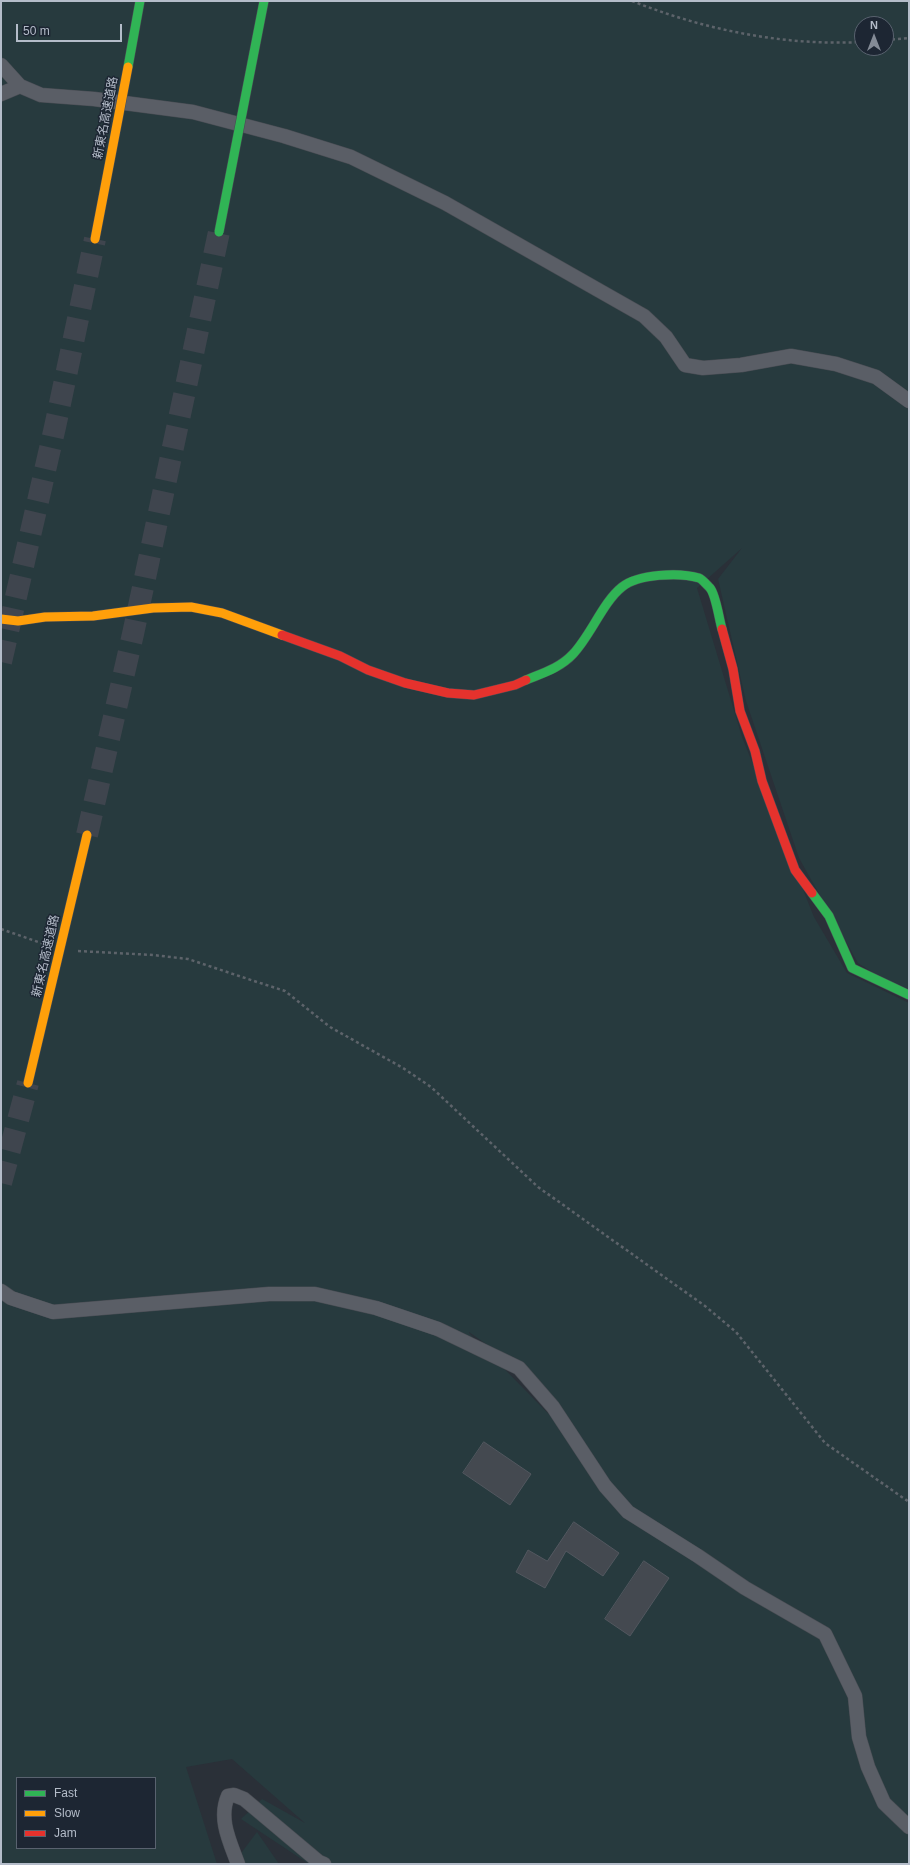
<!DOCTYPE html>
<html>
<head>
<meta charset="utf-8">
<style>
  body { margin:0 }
  #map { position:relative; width:910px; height:1865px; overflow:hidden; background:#2a3038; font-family:Helvetica,sans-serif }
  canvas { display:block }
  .frame { position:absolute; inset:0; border:2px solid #b4bcc9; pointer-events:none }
  .legend { position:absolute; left:16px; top:1777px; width:140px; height:72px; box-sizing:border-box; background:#1d2633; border:1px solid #59626f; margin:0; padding:5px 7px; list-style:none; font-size:12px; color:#b4bcc9 }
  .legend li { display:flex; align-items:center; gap:8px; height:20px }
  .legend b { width:20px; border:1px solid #59626f }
  .north { position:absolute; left:854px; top:16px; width:40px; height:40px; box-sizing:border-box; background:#1d2633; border:1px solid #59626f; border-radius:50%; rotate:0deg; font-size:11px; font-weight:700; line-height:16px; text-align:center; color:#b4bcc9 }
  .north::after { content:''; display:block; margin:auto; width:14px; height:18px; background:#848b96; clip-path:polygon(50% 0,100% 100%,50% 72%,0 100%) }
  .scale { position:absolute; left:16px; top:24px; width:106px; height:18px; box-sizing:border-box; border:2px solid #b4bcc9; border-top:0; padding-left:5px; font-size:12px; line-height:14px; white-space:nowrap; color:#b4bcc9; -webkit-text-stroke:3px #1d2633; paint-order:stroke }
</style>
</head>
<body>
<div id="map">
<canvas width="910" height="1865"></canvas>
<div class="frame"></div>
<ul class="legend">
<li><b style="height:5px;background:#30b455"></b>Fast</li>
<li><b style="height:5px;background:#ff9f0a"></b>Slow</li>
<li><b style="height:5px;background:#e5322d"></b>Jam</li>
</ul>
<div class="north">N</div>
<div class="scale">50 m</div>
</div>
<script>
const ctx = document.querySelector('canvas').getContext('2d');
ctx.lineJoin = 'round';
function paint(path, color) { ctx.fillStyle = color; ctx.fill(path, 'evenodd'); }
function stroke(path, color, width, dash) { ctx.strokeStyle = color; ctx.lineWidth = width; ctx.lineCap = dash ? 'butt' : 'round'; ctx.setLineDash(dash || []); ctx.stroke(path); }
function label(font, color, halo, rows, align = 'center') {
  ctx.font = font + ' Helvetica,"Noto Sans JP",sans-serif'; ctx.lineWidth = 3; ctx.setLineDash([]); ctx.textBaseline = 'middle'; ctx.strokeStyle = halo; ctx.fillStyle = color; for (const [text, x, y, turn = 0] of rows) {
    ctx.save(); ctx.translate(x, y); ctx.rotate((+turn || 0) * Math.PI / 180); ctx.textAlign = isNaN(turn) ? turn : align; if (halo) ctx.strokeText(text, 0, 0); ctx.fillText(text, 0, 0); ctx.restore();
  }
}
const green = new Path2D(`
  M 1,1 L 909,1 L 909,996 L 858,963 L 799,858 L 746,701 L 718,579 L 742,548 L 697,588 L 742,737 L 814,917 L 847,973 L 909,1003 L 909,1864 L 309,1864 L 241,1819 L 262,1799 L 305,1823 L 232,1759 L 186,1767 L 217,1864 L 1,1864 ZM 862,24 L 886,24 L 886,48 L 862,48 ZM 469,1332 L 530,1375 L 589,1455 L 469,1333 ZM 17,1778 L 155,1778 L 155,1848 L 17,1848 Z
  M 257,1832 L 279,1864 L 233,1864 Z`);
const building = new Path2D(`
  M 484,1442 L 531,1474 L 510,1505 L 463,1473 Z
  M 574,1522 L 619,1553 L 603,1576 L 566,1551 L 545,1588 L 516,1572 L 528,1550 L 547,1561 Z
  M 644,1561 L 669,1578 L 630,1636 L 605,1619 Z`);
const highwayTunnel = new Path2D(`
  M 1,662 L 55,427 L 95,239
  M 87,835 L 133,634 L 219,232
  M 1,1183 L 28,1083`);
const path = new Path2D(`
  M 632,1 C 705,30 784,46 862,42
  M 886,40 L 909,38
  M 1,929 L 44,944
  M 78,951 L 153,955 L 188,959 L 254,981 L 285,991 L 330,1027 L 403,1068 L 431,1087 L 538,1187 L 705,1306 L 736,1332 L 825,1443 L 909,1502`);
const street = new Path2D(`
  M 1,65 L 20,86 L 41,95 L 94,99 L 193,112 L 284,136 L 351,157 L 445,203 L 644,316 L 666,337 L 685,365 L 703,368 L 741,365 L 791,356 L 836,364 L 876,377 L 909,401
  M 1,94 L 20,86
  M 1,1291 L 11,1298 L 53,1312 L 269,1294 L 315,1294 L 376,1308 L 438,1329 L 519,1368 L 553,1407 L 605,1486 L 628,1512 L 698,1556 L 745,1588 L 825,1634 L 855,1696 L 859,1737 L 868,1767 L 884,1803 L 909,1827
  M 238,1864 C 230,1842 218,1819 228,1796 L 234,1795 L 244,1799 L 319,1862 L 324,1864`);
const fast = new Path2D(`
  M 128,67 L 140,1
  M 526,680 C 543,673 560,668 573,654 C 591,635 603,602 622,587 C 638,574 679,572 699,578 C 702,579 707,585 710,588 C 716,595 719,619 722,629
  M 812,893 L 829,916 L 852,968 L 909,995`);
const slow = new Path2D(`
  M 1,619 L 18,621 L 45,617 L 93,616 L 153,608 L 191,607 L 222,613 L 282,635`);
const jam = new Path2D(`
  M 722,629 L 733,669 L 740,711 L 755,751 L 762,781 L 795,870 L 812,893
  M 282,635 L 340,656 L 368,670 L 405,683 L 448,693 L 474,695 L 515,685 L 526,680`);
const fastBridge = new Path2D(`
  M 219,232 L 264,1`);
const slowBridge = new Path2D(`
  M 95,239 L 128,67
  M 28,1083 L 87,835`);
const streetNames = [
  ["新東名高速道路",106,118,-79],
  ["新東名高速道路",46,956,-77]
];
paint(green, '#273a3e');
paint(building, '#444950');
stroke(building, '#52575f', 1);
stroke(highwayTunnel, '#3f454e', 22, [22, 11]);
stroke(street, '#484c53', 15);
stroke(fast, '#484c53', 10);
stroke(slow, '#484c53', 10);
stroke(jam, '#484c53', 10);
stroke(path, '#5d636a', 2.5, [3, 3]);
stroke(street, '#5a5e66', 14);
stroke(fast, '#30b455', 9);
stroke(slow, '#ff9f0a', 9);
stroke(jam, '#e5322d', 9);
stroke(fastBridge, '#474c53', 10, []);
stroke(slowBridge, '#474c53', 10, []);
stroke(fastBridge, '#30b455', 9);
stroke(slowBridge, '#ff9f0a', 9);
label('12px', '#b4bcc9', '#1d2633', streetNames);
</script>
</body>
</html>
